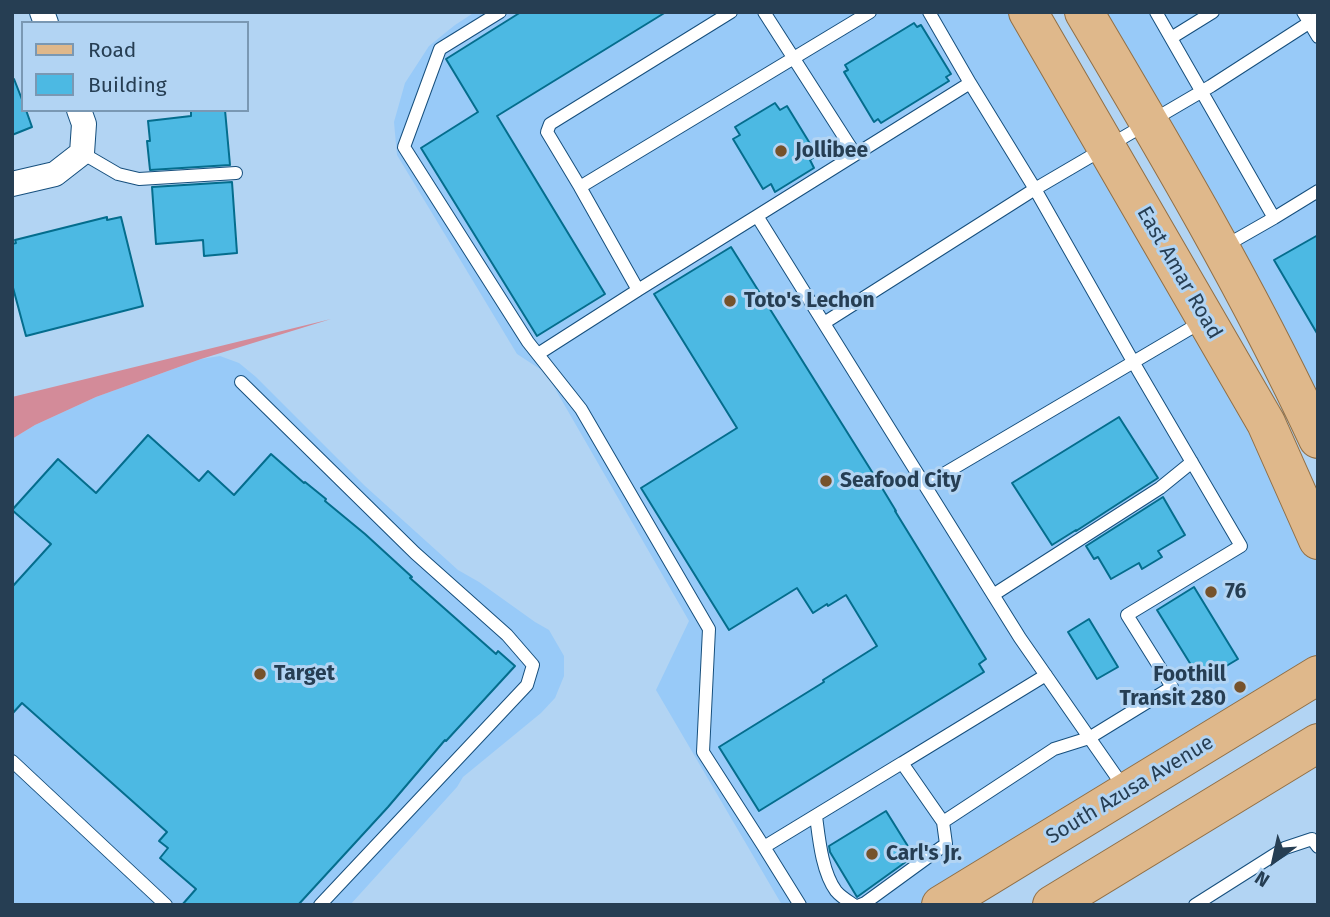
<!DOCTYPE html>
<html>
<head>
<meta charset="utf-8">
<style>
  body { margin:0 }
  #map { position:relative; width:1330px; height:917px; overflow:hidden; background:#b2d4f3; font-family:"Fira Sans",sans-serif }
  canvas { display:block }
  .frame { position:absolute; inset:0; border:14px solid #263e53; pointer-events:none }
  .legend { position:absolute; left:21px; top:21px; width:228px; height:91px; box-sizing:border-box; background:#b2d4f3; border:2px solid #7a98b3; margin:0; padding:9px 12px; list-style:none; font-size:21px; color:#263e53 }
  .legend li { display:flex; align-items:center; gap:14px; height:35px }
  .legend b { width:35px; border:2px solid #7a98b3 }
  .north { position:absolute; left:1239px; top:826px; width:70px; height:70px; -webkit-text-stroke:5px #b2d4f3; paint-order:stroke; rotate:213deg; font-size:19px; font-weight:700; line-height:28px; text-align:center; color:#263e53 }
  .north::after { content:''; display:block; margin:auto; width:24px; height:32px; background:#263e53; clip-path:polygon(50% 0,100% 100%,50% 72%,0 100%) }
</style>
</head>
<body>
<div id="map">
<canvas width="1330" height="917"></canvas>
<div class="frame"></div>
<ul class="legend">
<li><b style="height:9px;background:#dfb88b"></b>Road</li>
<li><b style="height:19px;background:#4cb9e3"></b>Building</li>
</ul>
<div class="north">N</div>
</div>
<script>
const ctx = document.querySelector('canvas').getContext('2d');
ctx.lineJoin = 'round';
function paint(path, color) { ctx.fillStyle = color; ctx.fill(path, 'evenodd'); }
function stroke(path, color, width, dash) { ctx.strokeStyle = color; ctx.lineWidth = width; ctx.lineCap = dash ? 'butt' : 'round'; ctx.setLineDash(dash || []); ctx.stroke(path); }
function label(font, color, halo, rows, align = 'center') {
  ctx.font = font + ' "Fira Sans",sans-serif'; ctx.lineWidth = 6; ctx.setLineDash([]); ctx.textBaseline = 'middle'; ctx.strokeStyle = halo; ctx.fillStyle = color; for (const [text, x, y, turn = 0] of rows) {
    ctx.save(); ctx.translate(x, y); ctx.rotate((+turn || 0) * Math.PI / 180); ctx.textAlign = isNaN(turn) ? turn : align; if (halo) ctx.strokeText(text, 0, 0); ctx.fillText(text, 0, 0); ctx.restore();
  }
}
const built = new Path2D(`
  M 475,12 L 1028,12 L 1318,540 L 1318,675 L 941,905 L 782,905 L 656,690 L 689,621 L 546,373 L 517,354 L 397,155 L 394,122 L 405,83 L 429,46 L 455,25 Z
  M 1084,12 L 1318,12 L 1318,440 Z
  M 220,356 L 239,363 L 256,377 L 365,486 L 458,570 L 479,582 L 535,622 L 549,630 L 564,656 L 564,676 L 555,698 L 541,713 L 463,777 L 457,787 L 350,905 L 12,905 L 12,439 L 35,425 L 96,397 L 201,359 Z`);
const green = new Path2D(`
  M 331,319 L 201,359 L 96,397 L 35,425 L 12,439 L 12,397 Z`);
const building = new Path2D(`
  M 521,12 L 666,12 L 497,116 L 605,294 L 537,336 L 421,148 L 478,112 L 446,59 Z
  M 914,23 L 917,27 L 921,25 L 951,74 L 946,77 L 949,81 L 881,123 L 878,119 L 874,122 L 844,72 L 848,70 L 845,65 Z
  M 12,79 L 14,79 L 23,102 L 23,110 L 26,110 L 32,127 L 12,135 Z
  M 775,103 L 780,110 L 787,106 L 817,155 L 810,160 L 814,168 L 775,192 L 771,184 L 763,189 L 733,139 L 740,135 L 735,127 Z
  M 191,110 L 225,110 L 230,165 L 150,170 L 147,141 L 150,141 L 148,121 L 191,116 Z
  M 232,182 L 237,253 L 204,256 L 203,240 L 156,244 L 152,187 Z
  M 107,217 L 107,220 L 121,217 L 143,306 L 26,336 L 12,284 L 12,244 L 16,243 L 15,240 Z
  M 1318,235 L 1318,335 L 1274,260 Z
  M 731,247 L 879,483 L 896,511 L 895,511 L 986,659 L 979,664 L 984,672 L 759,811 L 719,747 L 824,682 L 823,680 L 877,646 L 846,595 L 828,606 L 827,604 L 813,613 L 797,588 L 729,630 L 641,488 L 737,428 L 654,294 Z
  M 1119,417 L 1158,478 L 1076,531 L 1076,530 L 1052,545 L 1012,483 Z
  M 148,435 L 199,481 L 208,471 L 234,495 L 271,454 L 304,483 L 305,482 L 326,499 L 325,501 L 365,534 L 412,577 L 410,578 L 496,654 L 498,651 L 515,666 L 446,741 L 445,740 L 388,807 L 298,905 L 182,905 L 196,889 L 160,858 L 168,848 L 159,841 L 167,832 L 22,703 L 12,714 L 12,587 L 51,544 L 12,510 L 58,459 L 96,493 Z
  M 1163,497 L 1185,535 L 1158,551 L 1162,557 L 1142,569 L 1139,563 L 1111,579 L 1098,557 L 1094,559 L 1086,546 Z
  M 1194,587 L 1238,659 L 1201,681 L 1157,610 Z
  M 1089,619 L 1118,667 L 1097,679 L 1068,632 Z
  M 886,811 L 914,856 L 857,897 L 830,852 L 829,846 Z`);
const service = new Path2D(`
  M 500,12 L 440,49 L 404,147 L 528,342 L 581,409 L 709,629 L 703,752 L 764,847
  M 764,12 L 855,154
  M 929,12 L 970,83
  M 1156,12 L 1274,218 L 1225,246
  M 1303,12 L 1318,37
  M 1171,38 L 1213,12
  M 82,153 L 118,174 L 139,179 L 236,173
  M 580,187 L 547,132 L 550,124 L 731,12
  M 757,216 L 638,290 L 580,187 L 870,12
  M 1274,218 L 1318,191
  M 824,323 L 1035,189 L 1211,86 L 1318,17
  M 538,354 L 638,290
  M 241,382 L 415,553 L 507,635 L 533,665 L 527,685 L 320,905
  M 925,485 L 1203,321
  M 993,595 L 1160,488 L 1192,462
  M 12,761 L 166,905
  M 902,763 L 1046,675
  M 816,816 C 819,839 822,872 836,891 C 841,897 848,901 854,905
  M 800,905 L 764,847 L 902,763 L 943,822 L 1054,749 L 1089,738 L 1172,687 L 1127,615 L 1241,546 L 1139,372 L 1035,189 L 970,83 L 757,216 L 1020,638 L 1125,789
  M 860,905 L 865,903 L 946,844 L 943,822
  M 1195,905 L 1285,848 L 1312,839 L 1318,847`);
const minor = new Path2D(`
  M 42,12 L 46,23
  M 12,184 L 55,174 L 82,153 L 84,124 L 79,110`);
const primary = new Path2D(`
  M 1028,12 L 1266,423 L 1318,540
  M 1084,12 C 1167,152 1249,291 1318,439
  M 941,905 L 1318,675
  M 1052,905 L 1318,743`);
const markers = [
  [781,151,7,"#76522b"],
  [730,301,7,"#76522b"],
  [826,481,7,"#76522b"],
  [1211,592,7,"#76522b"],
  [260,674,7,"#76522b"],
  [1240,687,7,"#76522b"],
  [872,854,7,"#76522b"]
];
const poiNames = [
  ["Jollibee",795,151],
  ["Toto's Lechon",744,301],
  ["Seafood City",840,481],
  ["76",1225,592],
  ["Target",274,674],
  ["Foothill",1226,675,"right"],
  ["Transit 280",1226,699,"right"],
  ["Carl's Jr.",886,854]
];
const streetNames = [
  ["East Amar Road",1179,273,60],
  ["South Azusa Avenue",1130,790,-31]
];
paint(built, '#98caf8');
paint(green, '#d38b99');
paint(building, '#4cb9e3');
stroke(building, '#046d8d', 2);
stroke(service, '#164f7d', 14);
stroke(minor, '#164f7d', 26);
stroke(primary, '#916f45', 40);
stroke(service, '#fff', 12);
stroke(minor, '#fff', 24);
stroke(primary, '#dfb88b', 38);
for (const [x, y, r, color] of markers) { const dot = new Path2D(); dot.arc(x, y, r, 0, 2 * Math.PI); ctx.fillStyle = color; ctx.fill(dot); stroke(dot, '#b2d4f3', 2.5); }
label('bold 21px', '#263e53', '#b2d4f3', poiNames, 'left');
label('21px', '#263e53', '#b2d4f3', streetNames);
</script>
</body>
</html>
